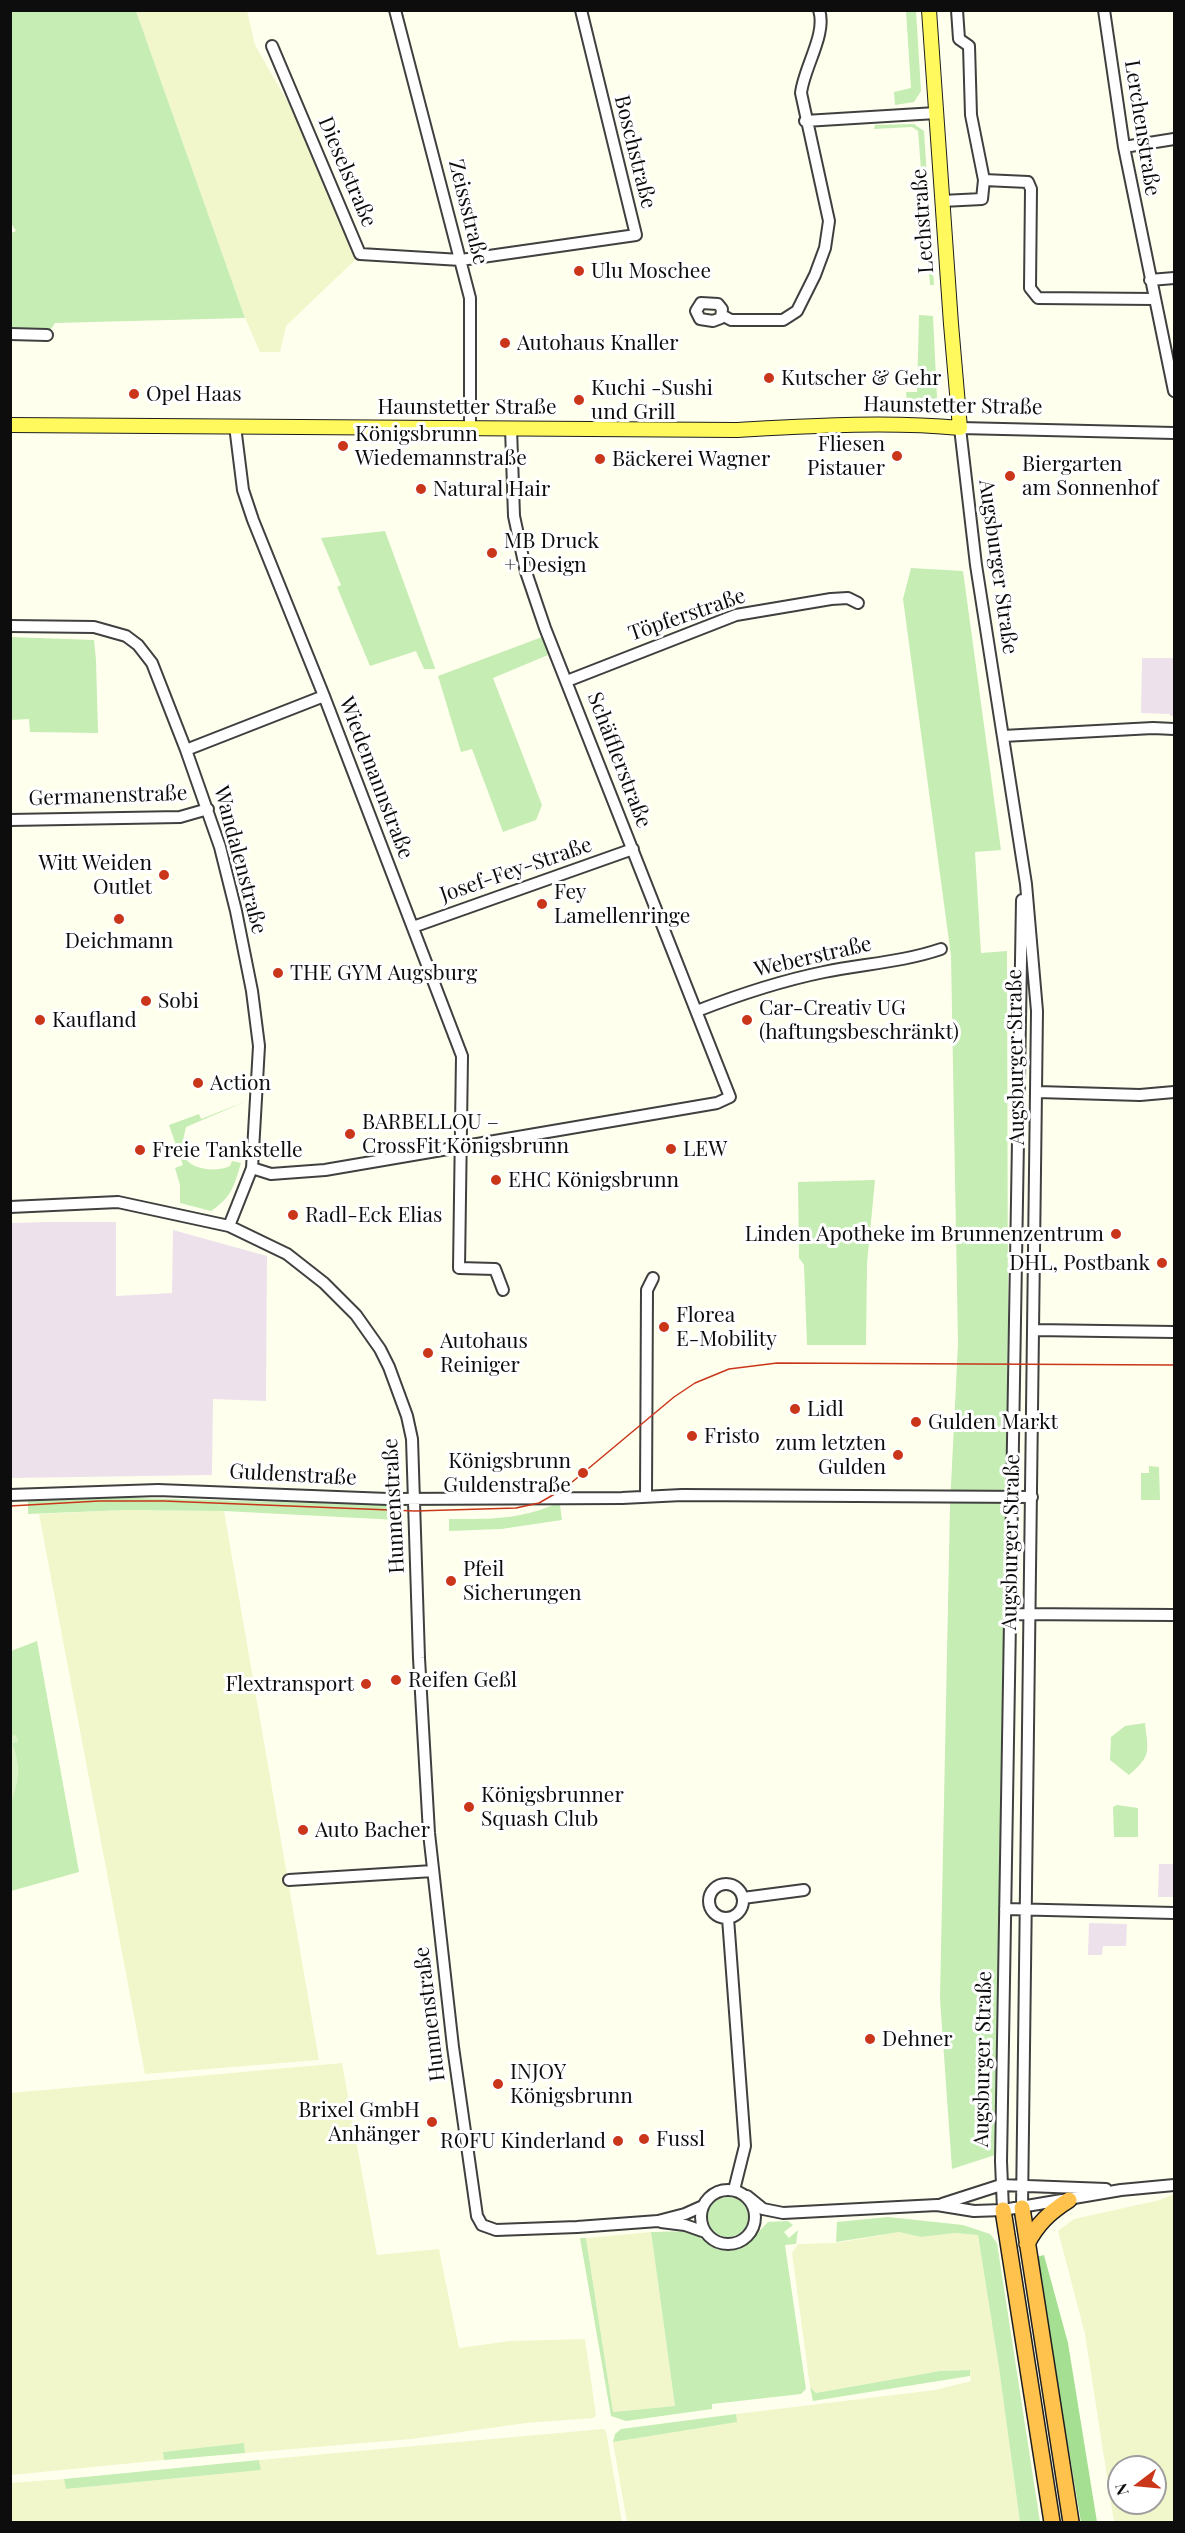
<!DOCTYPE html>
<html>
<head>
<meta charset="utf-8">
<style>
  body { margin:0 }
  #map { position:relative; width:1185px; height:2533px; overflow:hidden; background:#ffe; font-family:"Playfair Display",serif }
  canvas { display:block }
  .frame { position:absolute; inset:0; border:12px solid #0d0d0d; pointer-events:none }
  .north { position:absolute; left:1107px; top:2455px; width:60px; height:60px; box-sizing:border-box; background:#fff; border:2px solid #9e9e9e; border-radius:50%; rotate:254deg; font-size:16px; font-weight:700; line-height:24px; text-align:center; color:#0d0d0d }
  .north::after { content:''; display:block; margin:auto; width:21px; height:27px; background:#c9361a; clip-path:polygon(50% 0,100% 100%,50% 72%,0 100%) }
</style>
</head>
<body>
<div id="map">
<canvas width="1185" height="2533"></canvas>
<div class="frame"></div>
<div class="north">N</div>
</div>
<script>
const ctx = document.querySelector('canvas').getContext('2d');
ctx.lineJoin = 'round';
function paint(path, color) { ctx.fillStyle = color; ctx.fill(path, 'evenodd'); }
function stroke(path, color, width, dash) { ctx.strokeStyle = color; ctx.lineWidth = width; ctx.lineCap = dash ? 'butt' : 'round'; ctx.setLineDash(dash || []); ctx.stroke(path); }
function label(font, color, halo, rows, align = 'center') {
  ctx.font = font + ' "Playfair Display",serif'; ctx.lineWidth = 6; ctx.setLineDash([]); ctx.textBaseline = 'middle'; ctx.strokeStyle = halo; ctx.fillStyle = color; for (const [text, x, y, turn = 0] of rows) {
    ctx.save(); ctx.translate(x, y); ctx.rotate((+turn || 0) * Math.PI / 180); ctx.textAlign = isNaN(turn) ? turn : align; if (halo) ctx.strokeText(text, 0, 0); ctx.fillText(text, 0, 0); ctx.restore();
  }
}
const industrial = new Path2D(`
  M 1142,658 L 1174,658 L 1174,716 L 1170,716 L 1170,714 L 1141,713 Z
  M 47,1222 L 116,1222 L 116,1296 L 172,1293 L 173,1230 L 267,1256 L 266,1401 L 213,1399 L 212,1475 L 11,1478 L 11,1223 Z
  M 1159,1864 L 1174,1864 L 1174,1897 L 1158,1897 Z
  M 1089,1923 L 1127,1924 L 1126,1946 L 1103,1946 L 1102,1955 L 1088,1955 Z`);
const farmland = new Path2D(`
  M 136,11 L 247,11 L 255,45 L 298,120 L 355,260 L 286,326 L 280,352 L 260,352 L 245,318 Z
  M 124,1510 L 224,1511 L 319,2060 L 145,2074 L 39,1514 Z
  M 342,2063 L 377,2255 L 439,2249 L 459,2348 L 510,2341 L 585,2339 L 596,2415 L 594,2418 L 526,2423 L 411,2439 L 245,2453 L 244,2444 L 163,2452 L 164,2460 L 11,2475 L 11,2093 Z
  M 1174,2194 L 1174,2522 L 1114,2522 L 1085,2334 L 1058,2231 L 1074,2219 L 1160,2200 ZM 1119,2467 L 1155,2467 L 1155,2503 L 1119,2503 Z
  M 651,2232 L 675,2406 L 613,2412 L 586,2238 Z
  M 899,2232 L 921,2237 L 955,2233 L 978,2235 L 999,2368 L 1020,2522 L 627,2522 L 613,2442 L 736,2422 L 736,2414 L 935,2390 L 971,2381 L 969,2370 L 940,2371 L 816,2393 L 810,2387 L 792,2253 L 798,2244 L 836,2243 Z
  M 603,2429 L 606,2431 L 622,2522 L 11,2522 L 11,2483 L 64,2479 L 67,2489 L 261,2470 L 259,2460 Z`);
const green = new Path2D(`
  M 11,11 L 136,11 L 245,318 L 55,323 L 47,335 L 11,333 L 11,233 L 16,231 L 10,222 Z
  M 906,11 L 916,11 L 921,91 L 914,102 L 895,105 L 894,92 L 911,88 Z
  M 914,124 L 924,131 L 934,285 L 930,285 L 918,131 L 912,127 L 874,129 L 875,125 Z
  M 919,315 L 933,316 L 937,398 L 935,402 L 927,405 L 907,406 L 906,392 L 917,392 Z
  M 385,531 L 435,668 L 435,669 L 424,669 L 416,651 L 370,666 L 337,587 L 341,585 L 321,538 Z
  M 911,568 L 963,571 L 1001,850 L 975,852 L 981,953 L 1007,951 L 1008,1328 L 995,2155 L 952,2169 L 940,1999 L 950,1505 L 958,1344 L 951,956 L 903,599 Z
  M 11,637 L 94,640 L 96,660 L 98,733 L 30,732 L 29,719 L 11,720 Z
  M 542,637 L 548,655 L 493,678 L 542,805 L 536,820 L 503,832 L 472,749 L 461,752 L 438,676 Z
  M 247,1101 L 186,1127 C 184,1136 181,1146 184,1155 C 189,1171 218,1172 230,1166 L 232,1161 L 241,1163 C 234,1186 232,1197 211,1211 L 180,1203 L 180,1185 L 175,1168 L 183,1165 L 169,1125 L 199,1114 L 201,1119 Z
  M 875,1180 L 867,1264 L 866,1345 L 807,1345 L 804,1265 L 799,1258 L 798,1182 Z
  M 1149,1466 L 1159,1467 L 1160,1500 L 1141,1500 L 1141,1473 L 1149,1473 Z
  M 99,1497 L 390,1505 L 396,1510 L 398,1520 L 224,1511 L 124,1510 L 28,1514 L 28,1500 Z
  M 553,1505 L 560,1505 L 562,1520 L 501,1529 L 449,1531 L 449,1519 C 488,1519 517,1520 553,1505 Z
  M 37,1641 L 79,1872 L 11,1891 L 11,1802 L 17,1781 L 18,1767 L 12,1743 L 18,1741 L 11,1737 L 11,1651 Z
  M 1145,1723 C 1148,1752 1152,1755 1129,1775 L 1110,1760 L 1111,1737 L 1125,1726 Z
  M 1117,1805 L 1138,1808 L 1138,1837 L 1114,1837 L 1113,1807 Z
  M708 2217a20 20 0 1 1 40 0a20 20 0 1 1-40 0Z
  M 888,2217 L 963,2225 L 990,2234 L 997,2243 L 1040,2522 L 1020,2522 L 999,2368 L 978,2235 L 955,2233 L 921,2237 L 899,2232 L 836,2242 L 837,2222 Z
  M 788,2221 L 793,2225 L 784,2232 L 789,2238 L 798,2230 L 796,2244 L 785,2245 L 806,2389 L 801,2394 L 712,2404 L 712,2409 L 626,2421 L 611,2416 L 580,2238 L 586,2238 L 613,2412 L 675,2406 L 651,2232 C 664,2232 682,2230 694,2234 C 701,2237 706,2244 713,2247 C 738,2260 753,2237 768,2222 Z
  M 970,2370 L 970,2376 L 813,2401 L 810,2387 L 816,2393 L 940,2371 Z
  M 736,2414 L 737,2422 L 613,2442 L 615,2434 L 621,2429 Z
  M 244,2443 L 245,2453 L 164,2460 L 163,2452 Z
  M 259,2460 L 261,2470 L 66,2489 L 64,2479 Z`);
const forest = new Path2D(`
  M 1044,2255 L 1068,2343 L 1097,2522 L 1081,2522 L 1036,2257 Z`);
const pitch = new Path2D(`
  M 16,1735 L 18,1741 L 12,1743 C 21,1763 19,1783 11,1802 L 11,1736 Z`);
const minor = new Path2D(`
  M 395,10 L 470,298 L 470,428
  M 957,10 L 959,39 L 969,46 L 971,115 L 984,180
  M 1104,10 L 1124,147 L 1174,391
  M 272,46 L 360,254 L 461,260 L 636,235 L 581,10
  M 805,121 L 936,113
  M 1124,147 L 1174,139
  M 942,201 L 982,199 L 984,180 L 1028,182 L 1031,189 L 1030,288 L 1038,298 L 1154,299
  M 1150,280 L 1174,278
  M 701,303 L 718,304 L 722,309 L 721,318 L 713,321 L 700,319 L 696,311 Z
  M 722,315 L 731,320 L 783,320 L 797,311 L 815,275 L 825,248 L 829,221 L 801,93 C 804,67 827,34 819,10
  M 10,334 L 47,335
  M 235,426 L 243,490 L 253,520 L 324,696 L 462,1056 L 459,1268 L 495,1269 L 503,1290
  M 10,626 L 94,627 L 126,636 L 138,645 L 152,663 L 186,750 L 220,847 L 236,911 L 252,991 L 259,1046 L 252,1168 L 229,1226
  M 567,681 L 736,615 L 831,599 L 848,598 L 858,603
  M 1003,736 L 1153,728 L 1174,729
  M 186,750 L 324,696
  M 10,820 L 180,817 L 208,809
  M 413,927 L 633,849
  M 697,1011 C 738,995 780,981 824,972 C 863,964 903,962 941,949
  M 1038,1092 L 1140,1095 L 1174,1092
  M 252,1168 L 271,1174 L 325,1170 L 717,1103 L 730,1097 L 545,628 L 526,572 L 514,516 L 511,428
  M 10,1207 L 118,1202 L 229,1226 L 287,1254 L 324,1283 L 356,1315 L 380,1349 L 389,1367 L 407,1416 L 412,1439 L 419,1658 L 429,1833 L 453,2047 L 477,2216 L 482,2225 L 496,2230 L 577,2227 L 658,2221 L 685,2214 L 703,2206
  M 1034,1330 L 1174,1332
  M 10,1495 L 158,1490 L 388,1499 L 622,1498 L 682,1495 L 1032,1497
  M 646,1495 L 647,1290 L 653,1278
  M 1010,1614 L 1174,1615
  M 289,1880 L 433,1871
  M709 1901a17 17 0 1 1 34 0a17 17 0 1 1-34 0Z
  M 743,1898 L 804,1890
  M 1005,1909 L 1174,1913
  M 728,1918 L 745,2146 L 734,2190
  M701 2217a27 27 0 1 1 54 0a27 27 0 1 1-54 0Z
  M 747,2196 L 763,2209 L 783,2213 L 937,2205 L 974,2211 L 1003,2210 L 1121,2190 L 1174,2185
  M 942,2204 L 1001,2185 L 1106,2189
  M 1022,2208 L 1037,1011 L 1026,884 L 976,565 L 960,428 L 1174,433
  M 1003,2210 L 1001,2161 L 1022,900
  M 661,2222 L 685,2225 L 705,2232`);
const major = new Path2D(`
  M 10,425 L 735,430 C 809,426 886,421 960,428 L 951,324 L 929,10`);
const highway = new Path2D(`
  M 1022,2208 L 1071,2522
  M 1003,2210 L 1052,2522
  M 1027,2244 C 1037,2224 1050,2212 1069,2200`);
const tram = new Path2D(`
  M 10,1506 L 99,1501 L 164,1501 L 415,1511 L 516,1508 L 539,1503 L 565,1488 L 674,1397 L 695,1383 L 729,1369 L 777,1363 L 1174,1365`);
const markers = [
  [579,271,6,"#c9361a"],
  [505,343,6,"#c9361a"],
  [769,378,6,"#c9361a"],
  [134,394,6,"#c9361a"],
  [579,400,6,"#c9361a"],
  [343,446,6,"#c9361a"],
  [897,456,6,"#c9361a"],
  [600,459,6,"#c9361a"],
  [1010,476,6,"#c9361a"],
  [421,489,6,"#c9361a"],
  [492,553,6,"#c9361a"],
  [164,875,6,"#c9361a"],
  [542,904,6,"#c9361a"],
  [119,919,6,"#c9361a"],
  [278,973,6,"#c9361a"],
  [146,1001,6,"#c9361a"],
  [40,1020,6,"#c9361a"],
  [747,1020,6,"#c9361a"],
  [198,1083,6,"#c9361a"],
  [350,1134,6,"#c9361a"],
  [671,1149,6,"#c9361a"],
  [140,1150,6,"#c9361a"],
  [496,1180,6,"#c9361a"],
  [293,1215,6,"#c9361a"],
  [1116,1234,6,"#c9361a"],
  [1162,1263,6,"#c9361a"],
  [664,1327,6,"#c9361a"],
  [428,1353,6,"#c9361a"],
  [795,1409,6,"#c9361a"],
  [916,1422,6,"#c9361a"],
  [692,1436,6,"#c9361a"],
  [898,1455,6,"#c9361a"],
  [583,1473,6,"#c9361a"],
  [451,1581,6,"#c9361a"],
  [396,1680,6,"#c9361a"],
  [366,1684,6,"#c9361a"],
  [469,1807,6,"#c9361a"],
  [303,1830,6,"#c9361a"],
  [870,2039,6,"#c9361a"],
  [498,2084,6,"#c9361a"],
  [432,2122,6,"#c9361a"],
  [644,2139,6,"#c9361a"],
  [618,2141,6,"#c9361a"]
];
const streetNames = [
  ["Lerchenstraße",1142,128,81],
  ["Boschstraße",635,152,76],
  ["Dieselstraße",347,172,67],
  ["Zeissstraße",468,212,76],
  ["Lechstraße",923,221,-94],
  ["Haunstetter Straße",953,406,1],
  ["Haunstetter Straße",467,407],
  ["Augsburger Straße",998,567,82],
  ["Töpferstraße",687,615,-19],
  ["Schäfflerstraße",619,760,69],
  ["Wiedemannstraße",376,778,69],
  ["Germanenstraße",108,796,-2],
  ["Wandalenstraße",240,860,75],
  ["Josef-Fey-Straße",516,870,-19],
  ["Weberstraße",813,957,-13],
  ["Augsburger Straße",1016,1057,-91],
  ["Guldenstraße",293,1475,3],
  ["Hunnenstraße",394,1506,-93],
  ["Augsburger Straße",1011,1542,-89],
  ["Hunnenstraße",430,2014,-97],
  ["Augsburger Straße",983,2059,-89]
];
const poiNames = [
  ["Ulu Moschee",591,271],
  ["Autohaus Knaller",517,343],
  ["Kutscher & Gehr",781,378],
  ["Kuchi -Sushi",591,388],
  ["und Grill",591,412],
  ["Opel Haas",146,394],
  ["Königsbrunn",355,434],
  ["Wiedemannstraße",355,458],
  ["Fliesen",885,444,"right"],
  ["Pistauer",885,468,"right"],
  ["Bäckerei Wagner",612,459],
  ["Biergarten",1022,464],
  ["am Sonnenhof",1022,488],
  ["Natural Hair",433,489],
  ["MB Druck",504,541],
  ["+ Design",504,565],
  ["Witt Weiden",152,863,"right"],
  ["Outlet",152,887,"right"],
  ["Fey",554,892],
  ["Lamellenringe",554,916],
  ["Deichmann",119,941,"center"],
  ["THE GYM Augsburg",290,973],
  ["Sobi",158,1001],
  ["Car-Creativ UG",759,1008],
  ["(haftungsbeschränkt)",759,1032],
  ["Kaufland",52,1020],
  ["Action",210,1083],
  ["BARBELLOU –",362,1122],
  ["CrossFit Königsbrunn",362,1146],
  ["LEW",683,1149],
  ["Freie Tankstelle",152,1150],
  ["EHC Königsbrunn",508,1180],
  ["Radl-Eck Elias",305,1215],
  ["Linden Apotheke im Brunnenzentrum",1104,1234,"right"],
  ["DHL, Postbank",1150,1263,"right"],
  ["Florea",676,1315],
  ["E-Mobility",676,1339],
  ["Autohaus",440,1341],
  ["Reiniger",440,1365],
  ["Lidl",807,1409],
  ["Gulden Markt",928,1422],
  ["Fristo",704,1436],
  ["zum letzten",886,1443,"right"],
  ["Gulden",886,1467,"right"],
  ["Königsbrunn",571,1461,"right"],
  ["Guldenstraße",571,1485,"right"],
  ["Pfeil",463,1569],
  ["Sicherungen",463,1593],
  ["Reifen Geßl",408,1680],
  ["Flextransport",354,1684,"right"],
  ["Königsbrunner",481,1795],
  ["Squash Club",481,1819],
  ["Auto Bacher",315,1830],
  ["Dehner",882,2039],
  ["INJOY",510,2072],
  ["Königsbrunn",510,2096],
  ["Brixel GmbH",420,2110,"right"],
  ["Anhänger",420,2134,"right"],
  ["Fussl",656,2139],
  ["ROFU Kinderland",606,2141,"right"]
];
paint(industrial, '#ede1ec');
paint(farmland, '#f2f7cb');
paint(green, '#c6edb4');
paint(forest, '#a5df92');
paint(pitch, '#dbf3c7');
stroke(minor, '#404040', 14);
stroke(major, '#1e1e1e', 16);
stroke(highway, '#1e1e1e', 18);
stroke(minor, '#fff', 10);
stroke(major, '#fff95e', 14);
stroke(highway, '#ffc24c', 15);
stroke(tram, '#c9361a', 1.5);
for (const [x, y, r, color] of markers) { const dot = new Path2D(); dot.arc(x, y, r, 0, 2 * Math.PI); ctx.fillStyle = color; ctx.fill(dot); stroke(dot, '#fff', 2); }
label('21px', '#0d0d0d', '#fff', streetNames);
label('21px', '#0d0d0d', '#fff', poiNames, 'left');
</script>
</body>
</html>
